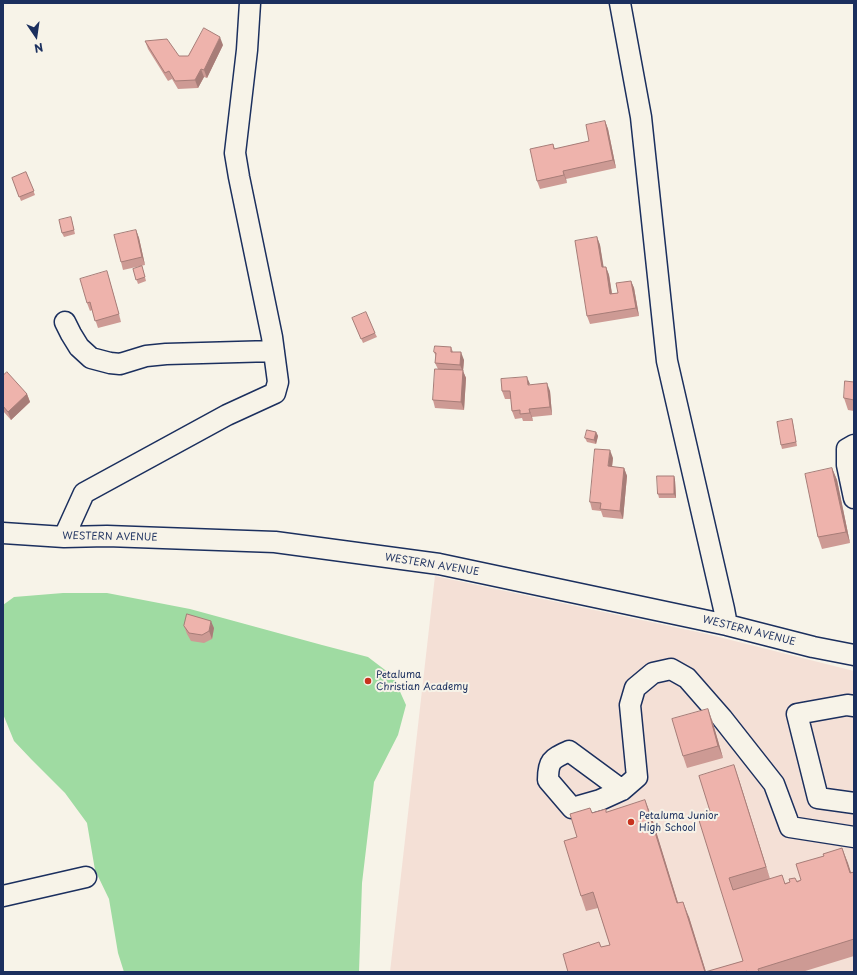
<!DOCTYPE html>
<html>
<head>
<meta charset="utf-8">
<style>
  body { margin:0 }
  #map { position:relative; width:857px; height:975px; overflow:hidden; background:#f7f3e8; font-family:"Playpen Sans",sans-serif }
  canvas { display:block }
  .frame { position:absolute; inset:0; border:4px solid #1b2f5e; pointer-events:none }
  .north { position:absolute; left:16px; top:16px; width:40px; height:40px; -webkit-text-stroke:3px #f7f3e8; paint-order:stroke; rotate:167deg; font-size:11px; font-weight:700; line-height:16px; text-align:center; color:#1b2f5e }
  .north::after { content:''; display:block; margin:auto; width:14px; height:18px; background:#1b2f5e; clip-path:polygon(50% 0,100% 100%,50% 72%,0 100%) }
</style>
</head>
<body>
<div id="map">
<canvas width="857" height="975"></canvas>
<div class="frame"></div>
<div class="north">N</div>
</div>
<script>
const ctx = document.querySelector('canvas').getContext('2d');
ctx.lineJoin = 'round';
function paint(path, color) { ctx.fillStyle = color; ctx.fill(path, 'evenodd'); }
function stroke(path, color, width, dash) { ctx.strokeStyle = color; ctx.lineWidth = width; ctx.lineCap = dash ? 'butt' : 'round'; ctx.setLineDash(dash || []); ctx.stroke(path); }
function label(font, color, halo, rows, align = 'center') {
  ctx.font = font + ' "Playpen Sans",sans-serif'; ctx.lineWidth = 4; ctx.setLineDash([]); ctx.textBaseline = 'middle'; ctx.strokeStyle = halo; ctx.fillStyle = color; for (const [text, x, y, turn = 0] of rows) {
    ctx.save(); ctx.translate(x, y); ctx.rotate((+turn || 0) * Math.PI / 180); ctx.textAlign = isNaN(turn) ? turn : align; if (halo) ctx.strokeText(text, 0, 0); ctx.fillText(text, 0, 0); ctx.restore();
  }
}
const built = new Path2D(`
  M 435,576 L 707,634 L 854,671 L 854,972 L 390,972 Z`);
const green = new Path2D(`
  M 63,593 L 107,593 L 190,609 L 322,645 L 368,657 L 393,676 L 406,705 L 398,735 L 374,782 L 362,883 L 359,972 L 124,972 L 118,953 L 109,899 L 95,870 L 87,823 L 65,793 L 31,759 L 14,741 L 3,714 L 3,605 L 14,597 Z`);
const minor = new Path2D(`
  M 620,3 L 641,117 L 667,361 L 724,609 L 727,625
  M 65,322 L 71,334 L 79,347 L 91,358 L 110,363 L 120,364 L 146,356 L 166,354 L 274,351
  M 854,445 L 847,449 L 847,465 L 854,498
  M 3,533 L 64,537 L 107,536 L 275,542 L 439,564 L 727,625 L 813,647 L 854,655
  M 64,537 L 84,493 L 227,415 L 275,393 L 278,382 L 272,337 L 239,177 L 235,153 L 247,50 L 250,3
  M 854,706 L 847,705 L 797,714 L 818,798 L 854,803
  M 622,790 L 569,751 C 552,759 548,760 548,780 L 572,808 L 600,800 L 622,790 L 637,777 L 630,705 L 635,688 L 653,673 L 671,669 L 687,678 L 722,718 L 774,784 L 790,827 L 854,837
  M 3,896 L 86,877`);
const wall = new Path2D(`
  M 145,41 L 179,56 L 188,56 L 223,45 L 207,78 L 204,77 L 198,88 L 178,89 L 172,79 L 168,81 L 148,49 Z
  M 605,121 L 608,129 L 616,168 L 566,179 L 567,183 L 540,189 L 537,181 L 553,144 L 555,149 L 589,141 Z
  M 26,172 L 35,195 L 21,201 L 12,178 Z
  M 72,221 L 75,234 L 64,237 L 62,233 Z
  M 136,230 L 139,238 L 145,265 L 123,270 L 121,262 Z
  M 597,237 L 600,245 L 603,267 L 606,267 L 609,275 L 612,293 L 618,293 L 631,281 L 634,288 L 639,316 L 590,324 L 587,316 Z
  M 142,266 L 146,281 L 138,284 L 133,269 Z
  M 109,279 L 121,322 L 98,328 L 92,310 L 90,311 L 87,303 Z
  M 354,322 L 375,333 L 377,337 L 363,343 Z
  M 451,347 L 453,352 L 464,360 L 463,371 L 466,378 L 464,410 L 435,408 L 433,400 L 438,369 L 435,363 L 436,357 L 434,352 Z
  M 3,373 L 27,394 L 30,402 L 11,420 L 3,411 Z
  M 854,382 L 854,411 L 848,410 L 844,398 Z
  M 530,385 L 550,391 L 552,415 L 532,417 L 533,421 L 523,421 L 522,418 L 515,419 L 512,411 L 511,399 L 505,399 L 502,391 Z
  M 792,419 L 793,423 L 797,446 L 782,449 L 781,445 Z
  M 596,432 L 598,436 L 596,444 L 587,442 L 585,438 Z
  M 613,458 L 612,467 L 624,468 L 627,476 L 623,519 L 603,517 L 601,511 L 592,510 L 590,502 Z
  M 832,468 L 837,480 L 850,543 L 822,549 L 818,537 Z
  M 674,476 L 675,480 L 676,498 L 659,498 L 658,494 Z
  M 184,626 L 214,628 L 212,639 L 204,643 L 191,641 L 187,634 Z
  M 712,720 L 723,758 L 687,768 L 683,756 Z
  M 734,765 L 739,780 L 770,879 L 785,883 L 801,880 L 824,856 L 842,848 L 851,873 L 854,872 L 854,956 L 802,972 L 568,972 L 601,947 L 610,945 L 598,908 L 586,911 L 581,896 L 577,837 L 592,813 L 607,812 L 651,815 L 678,903 L 689,917 L 706,972 L 743,961 L 710,811 Z`);
const shadedWall = new Path2D(`
  M 220,37 L 223,45 L 207,78 L 204,70 Z
  M 201,69 L 204,77 L 198,88 L 195,80 Z
  M 605,121 L 608,129 L 616,168 L 613,160 Z
  M 563,171 L 566,179 L 567,183 L 564,175 Z
  M 136,230 L 139,238 L 145,265 L 142,257 Z
  M 597,237 L 600,245 L 605,275 L 602,267 Z
  M 606,267 L 609,275 L 613,301 L 610,294 Z
  M 107,271 L 109,279 L 121,322 L 119,314 Z
  M 631,281 L 634,288 L 639,316 L 636,308 Z
  M 461,352 L 464,360 L 463,371 L 466,378 L 464,410 L 461,402 L 463,372 L 460,365 Z
  M 527,377 L 530,384 L 528,385 Z
  M 547,383 L 550,391 L 552,415 L 550,407 Z
  M 27,394 L 30,402 L 11,420 L 8,412 Z
  M 529,409 L 532,417 L 533,421 L 530,413 Z
  M 596,432 L 598,436 L 596,444 L 594,440 Z
  M 610,450 L 613,458 L 611,474 L 608,466 Z
  M 624,468 L 627,476 L 623,519 L 620,511 Z
  M 832,468 L 837,480 L 850,543 L 846,532 Z
  M 674,476 L 675,480 L 676,498 L 674,494 Z
  M 211,621 L 214,628 L 212,639 L 209,631 Z
  M 708,709 L 712,720 L 723,758 L 718,746 Z
  M 734,765 L 739,780 L 771,882 L 766,867 Z
  M 645,800 L 651,815 L 683,919 L 677,903 Z
  M 842,848 L 848,863 L 854,882 L 850,873 Z
  M 683,902 L 689,917 L 706,972 L 705,972 Z`);
const building = new Path2D(`
  M 204,28 L 220,37 L 204,70 L 201,69 L 195,80 L 175,81 L 169,71 L 165,73 L 145,41 L 167,39 L 179,56 L 188,56 Z
  M 605,121 L 613,160 L 563,171 L 564,175 L 537,181 L 530,149 L 553,144 L 554,149 L 589,141 L 586,125 Z
  M 26,172 L 34,191 L 19,197 L 12,178 Z
  M 71,217 L 74,230 L 62,233 L 59,220 Z
  M 136,230 L 142,257 L 121,262 L 114,235 Z
  M 597,237 L 602,267 L 606,267 L 610,294 L 618,293 L 616,283 L 631,281 L 636,308 L 587,316 L 575,241 Z
  M 142,266 L 145,277 L 136,280 L 133,269 Z
  M 107,271 L 119,314 L 95,321 L 90,302 L 87,303 L 80,279 Z
  M 366,312 L 375,333 L 361,339 L 352,318 Z
  M 435,346 L 451,347 L 451,352 L 461,352 L 460,365 L 435,363 L 436,353 L 434,352 Z
  M 435,369 L 463,370 L 461,402 L 433,400 Z
  M 7,372 L 27,394 L 8,412 L 3,406 L 3,373 L 4,374 Z
  M 527,377 L 528,385 L 547,383 L 550,407 L 529,409 L 530,413 L 520,414 L 520,410 L 512,411 L 510,391 L 502,391 L 501,379 Z
  M 845,381 L 854,382 L 854,400 L 844,398 Z
  M 792,419 L 796,442 L 781,445 L 777,422 Z
  M 587,430 L 596,432 L 594,440 L 585,438 Z
  M 595,449 L 610,450 L 608,466 L 624,468 L 620,511 L 600,509 L 601,503 L 590,502 Z
  M 832,468 L 846,532 L 818,537 L 805,474 Z
  M 657,476 L 674,476 L 674,494 L 658,494 Z
  M 187,614 L 211,621 L 209,631 L 202,635 L 189,633 L 184,626 Z
  M 708,709 L 718,746 L 683,756 L 672,719 Z
  M 734,765 L 766,867 L 729,878 L 733,890 L 782,875 L 785,884 L 790,882 L 789,879 L 795,878 L 797,882 L 801,880 L 796,864 L 824,856 L 823,854 L 842,848 L 850,873 L 854,872 L 854,939 L 758,969 L 759,972 L 747,972 L 747,971 L 745,972 L 705,972 L 743,961 L 697,814 L 710,811 L 699,776 Z
  M 645,800 L 677,903 L 683,902 L 705,972 L 568,972 L 563,954 L 599,942 L 601,947 L 610,945 L 593,892 L 581,896 L 564,841 L 577,837 L 570,814 L 590,808 L 592,813 L 606,809 L 606,812 Z`);
const markers = [
  [368,681,4,"#c8321e"],
  [631,822,4,"#c8321e"]
];
const streetNames = [
  ["WESTERN AVENUE",110,537,1],
  ["WESTERN AVENUE",432,565,9],
  ["WESTERN AVENUE",749,631,14]
];
const poiNames = [
  ["Petaluma",376,675],
  ["Christian Academy",376,687],
  ["Petaluma Junior",639,816],
  ["High School",639,828]
];
paint(built, '#f4e0d6');
paint(green, '#9fdba2');
stroke(minor, '#1b2f5e', 23);
stroke(minor, '#f7f3e8', 20);
paint(wall, '#cd9a94');
paint(shadedWall, '#a77d78');
paint(building, '#eeb3ac');
stroke(building, '#a77d78', 1);
for (const [x, y, r, color] of markers) { const dot = new Path2D(); dot.arc(x, y, r, 0, 2 * Math.PI); ctx.fillStyle = color; ctx.fill(dot); stroke(dot, '#f7f3e8', 1.5); }
label('10px', '#1b2f5e', '#f7f3e8', streetNames);
label('10px', '#1b2f5e', '#f7f3e8', poiNames, 'left');
</script>
</body>
</html>
